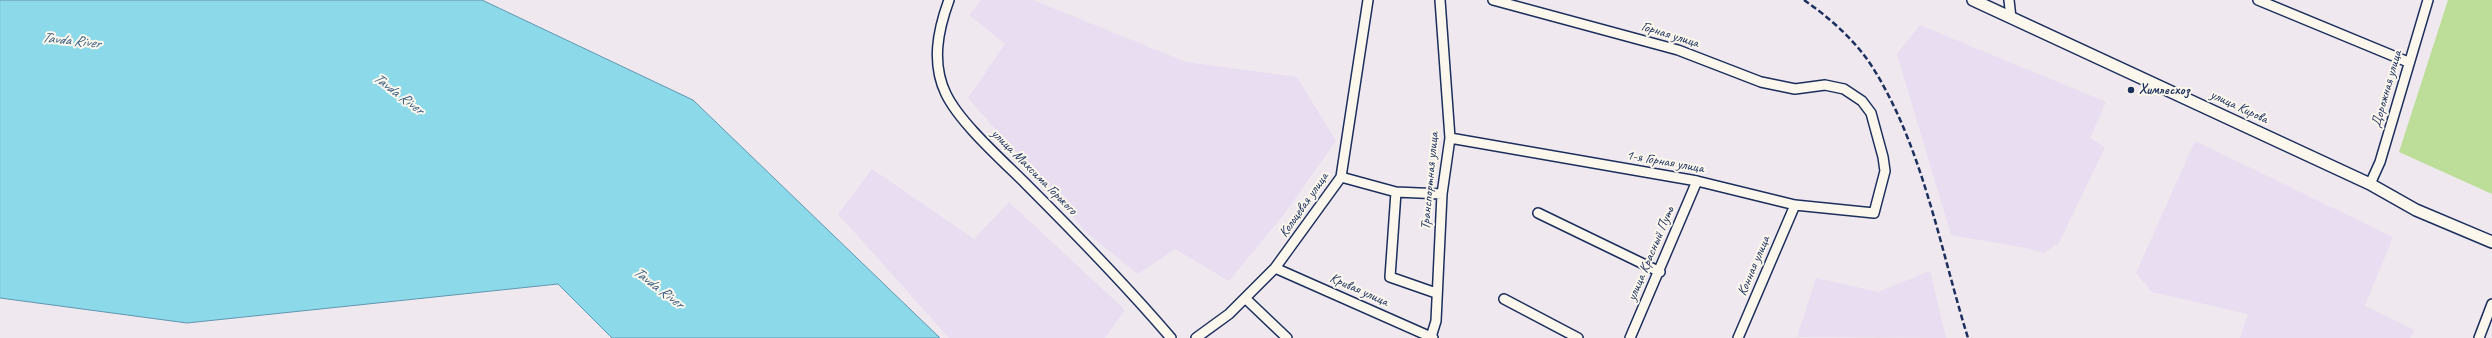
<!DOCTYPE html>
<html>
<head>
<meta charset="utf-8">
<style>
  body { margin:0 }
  canvas { display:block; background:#f0e8ef }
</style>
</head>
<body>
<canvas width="2492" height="338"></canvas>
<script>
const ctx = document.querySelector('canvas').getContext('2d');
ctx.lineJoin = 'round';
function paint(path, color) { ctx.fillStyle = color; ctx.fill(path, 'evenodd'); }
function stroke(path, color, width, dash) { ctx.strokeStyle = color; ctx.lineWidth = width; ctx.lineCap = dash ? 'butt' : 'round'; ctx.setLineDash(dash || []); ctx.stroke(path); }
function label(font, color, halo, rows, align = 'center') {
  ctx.font = font + ' Caveat,sans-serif'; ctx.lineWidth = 4; ctx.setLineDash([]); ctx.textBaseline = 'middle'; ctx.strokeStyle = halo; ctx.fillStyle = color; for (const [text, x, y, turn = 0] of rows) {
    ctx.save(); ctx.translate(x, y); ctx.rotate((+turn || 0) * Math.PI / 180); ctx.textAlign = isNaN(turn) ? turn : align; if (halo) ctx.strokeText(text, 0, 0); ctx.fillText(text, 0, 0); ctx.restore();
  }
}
const built = new Path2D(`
  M 981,0 L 1033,0 L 1186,62 L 1297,77 L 1336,141 L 1285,213 L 1229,281 L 1175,249 L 1138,274 L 1087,233 L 968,98 L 1005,44 L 969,15 Z
  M 1920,25 L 2106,102 L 2090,138 L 2105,147 L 2059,243 L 2043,253 L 2026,248 L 1951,235 L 1897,54 Z
  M 2195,141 L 2393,237 L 2365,306 L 2415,330 L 2410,338 L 2240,338 L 2248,314 L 2152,292 L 2136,273 Z
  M 872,169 L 974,239 L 1009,202 L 1125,310 L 1105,338 L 949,338 L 838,214 Z
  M 1930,271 L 1946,338 L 1797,337 L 1816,278 L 1878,292 Z`);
const green = new Path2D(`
  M 2448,0 L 2492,0 L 2492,194 L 2399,152 Z`);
const water = new Path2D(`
  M 0,0 L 482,0 L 693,100 L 940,338 L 612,338 L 558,284 L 187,323 L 0,298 Z`);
const minor = new Path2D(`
  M 949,0 C 938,30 931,63 946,94 C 960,123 1002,160 1026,184 C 1076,234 1125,284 1171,338
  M 2009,0 L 2011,18
  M 2258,0 L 2408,62
  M 1450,138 L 1697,181 L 1795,205 L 1874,213 L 1885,171 L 1883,157 L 1871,113 L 1862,101 L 1844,89 L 1825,85 L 1795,89 L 1761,82 L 1678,50 L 1493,0
  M 1341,177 L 1396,192 L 1442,194
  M 2370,184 L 2380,162 L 2428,0
  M 1396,192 L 1390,277 L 1436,293
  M 1538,213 L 1660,272
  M 1275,268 L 1431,337
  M 1245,298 L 1287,338
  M 1504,299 L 1578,338
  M 1196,338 L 1229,314 L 1275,268 L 1341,177 L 1368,0
  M 1433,338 L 1431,337 L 1436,321 L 1442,194 L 1450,138 L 1440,0
  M 1630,338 L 1697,181
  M 1738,338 L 1795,205
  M 2479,338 L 2492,304`);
const major = new Path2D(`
  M 1973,0 L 2370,184 L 2416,210 L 2492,242`);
const rail = new Path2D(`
  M 1804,0 C 1830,18 1856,41 1873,68 C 1923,148 1940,248 1968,338`);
const markers = [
  [2131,90,4,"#1b2f5e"]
];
const streetNames = [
  ["Горная улица",1670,35,17],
  ["Дорожная улица",2387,89,-74],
  ["улица Кирова",2239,107,25],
  ["1-я Горная улица",1665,162,10],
  ["улица Максима Горького",1034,172,45],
  ["Транспортная улица",1430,181,-85],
  ["Кольцевая улица",1304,205,-55],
  ["улица Красный Путь",1651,254,-67],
  ["Конная улица",1754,266,-67],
  ["Кривая улица",1359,290,24]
];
const poiNames = [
  ["Химлесхоз",2139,90]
];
const waterNames = [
  ["Tavda River",71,41,6],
  ["Tavda River",398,94,37],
  ["Tavda River",658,288,37]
];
paint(built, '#e8ddf1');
paint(green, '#bcde98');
paint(water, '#8cdae9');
stroke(water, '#5f96b1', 1);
stroke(minor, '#1b2f5e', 12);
stroke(major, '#1b2f5e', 14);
stroke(minor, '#fbf7ec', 9);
stroke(major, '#fbf7ec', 11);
stroke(rail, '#1b2f5e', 2.5, [6, 3]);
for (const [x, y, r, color] of markers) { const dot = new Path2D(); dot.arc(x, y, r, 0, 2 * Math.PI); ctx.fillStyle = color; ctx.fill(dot); stroke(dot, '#fbf7ec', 1.5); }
label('14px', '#1b2f5e', '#fbf7ec', streetNames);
label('bold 14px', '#1b2f5e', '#fbf7ec', poiNames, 'left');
label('italic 15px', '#375a81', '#fbf7ec', waterNames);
</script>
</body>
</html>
